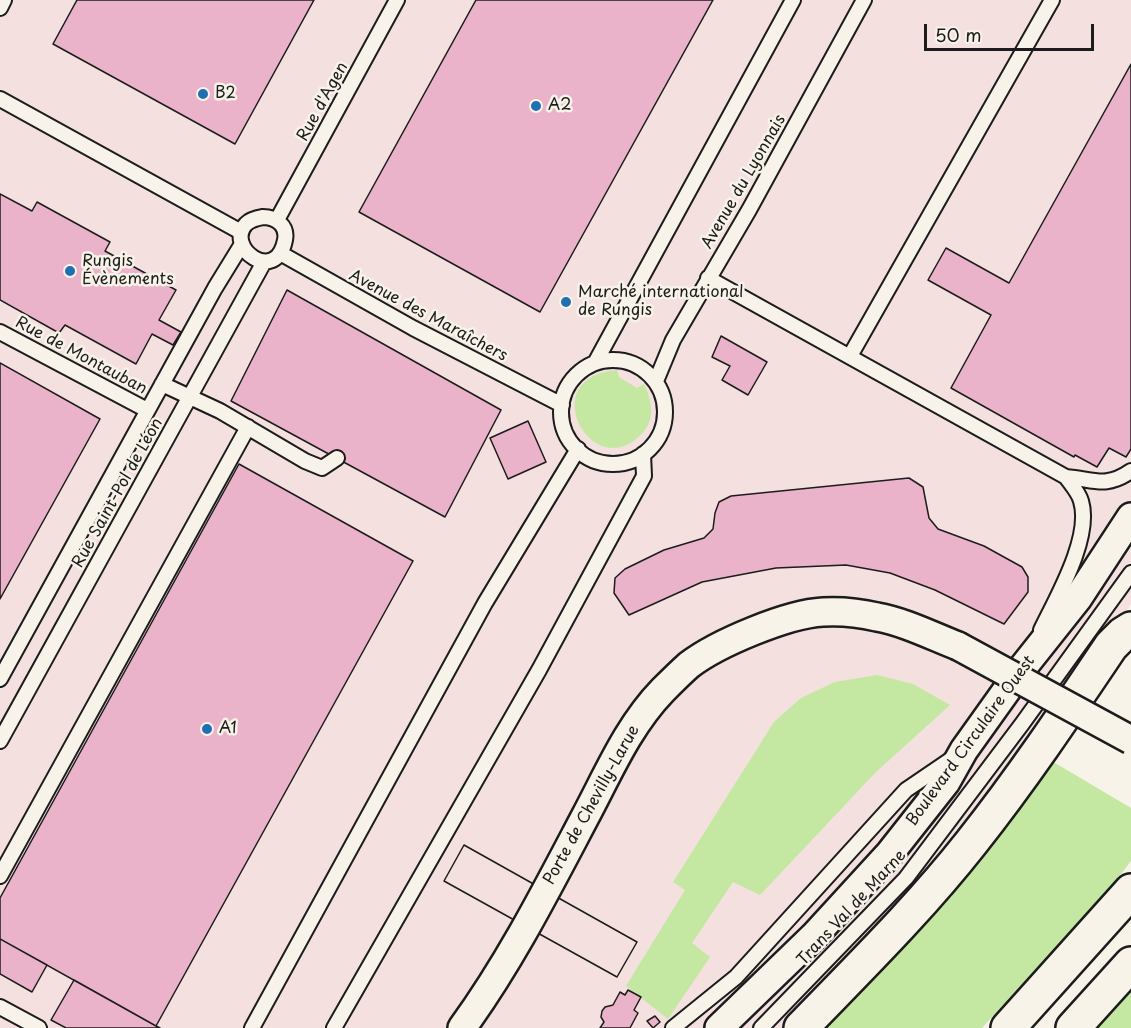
<!DOCTYPE html>
<html>
<head>
<meta charset="utf-8">
<style>
  body { margin:0 }
  #map { position:relative; width:1131px; height:1028px; overflow:hidden; background:#f7f3e8; font-family:"Playpen Sans",sans-serif }
  canvas { display:block }
  .scale { position:absolute; left:924px; top:24px; width:170px; height:27px; box-sizing:border-box; border:3px solid #1c1c1c; border-top:0; padding-left:8px; font-size:18px; line-height:21px; white-space:nowrap; color:#1c1c1c; -webkit-text-stroke:4px #f7f3e8; paint-order:stroke }
</style>
</head>
<body>
<div id="map">
<canvas width="1131" height="1028"></canvas>
<div class="scale">50 m</div>
</div>
<script>
const ctx = document.querySelector('canvas').getContext('2d');
ctx.lineJoin = 'round';
function paint(path, color) { ctx.fillStyle = color; ctx.fill(path, 'evenodd'); }
function stroke(path, color, width, dash) { ctx.strokeStyle = color; ctx.lineWidth = width; ctx.lineCap = dash ? 'butt' : 'round'; ctx.setLineDash(dash || []); ctx.stroke(path); }
function label(font, color, halo, rows, align = 'center') {
  ctx.font = font + ' "Playpen Sans",sans-serif'; ctx.lineWidth = 5; ctx.setLineDash([]); ctx.textBaseline = 'middle'; ctx.strokeStyle = halo; ctx.fillStyle = color; for (const [text, x, y, turn = 0] of rows) {
    ctx.save(); ctx.translate(x, y); ctx.rotate((+turn || 0) * Math.PI / 180); ctx.textAlign = isNaN(turn) ? turn : align; if (halo) ctx.strokeText(text, 0, 0); ctx.fillText(text, 0, 0); ctx.restore();
  }
}
const built = new Path2D(`
  M 0,0 L 1131,0 L 1131,604 L 984,805 L 825,987 L 782,1028 L 0,1028 Z`);
const green = new Path2D(`
  M 617,370 L 619,377 L 637,388 L 644,384 C 651,399 656,417 644,431 C 595,490 531,377 617,370 Z
  M 877,675 L 913,684 L 950,705 L 876,772 L 760,895 L 733,882 L 692,943 L 710,957 L 668,1019 L 626,986 L 685,890 L 673,882 L 774,722 L 801,698 L 835,682 Z
  M 1050,760 L 1131,808 L 1131,861 L 1114,883 L 982,1028 L 820,1028 L 908,941 L 976,860 Z
  M 1131,990 L 1131,1028 L 1094,1028 L 1127,995 Z`);
const building = new Path2D(`
  M 77,0 L 314,0 L 235,144 L 53,44 Z
  M 476,0 L 713,0 L 540,312 L 359,212 Z
  M 1131,64 L 1131,449 L 1126,457 L 1109,448 L 1097,467 L 1075,455 L 1074,457 L 951,388 L 991,315 L 928,280 L 946,248 L 1009,283 Z
  M 0,194 L 32,211 L 37,202 L 110,242 L 105,251 L 176,290 L 159,320 L 181,332 L 173,345 L 152,334 L 136,364 L 65,325 L 59,333 L 0,300 Z
  M 287,290 L 501,410 L 445,517 L 231,401 Z
  M 721,336 L 767,362 L 748,395 L 722,380 L 730,366 L 712,357 Z
  M 0,363 L 100,419 L 0,599 Z
  M 528,421 L 546,462 L 508,479 L 490,438 Z
  M 239,464 L 413,561 L 156,1026 L 0,939 L 0,898 Z
  M 909,478 L 923,487 L 929,518 L 938,529 L 984,546 L 1022,567 L 1028,577 L 1028,592 L 1004,624 L 935,590 L 890,573 L 846,565 L 776,568 L 702,582 L 629,615 L 614,593 L 615,578 L 625,569 L 664,550 L 704,538 L 713,529 L 715,513 L 719,502 L 731,496 Z
  M 464,845 L 637,942 L 617,977 L 444,881 Z
  M 464,845 L 637,942 L 617,977 L 444,881 Z
  M 0,939 L 47,965 L 32,992 L 0,974 Z
  M 74,980 L 156,1026 L 160,1028 L 66,1028 L 51,1020 Z
  M 628,990 L 641,997 L 634,1010 L 638,1013 L 630,1028 L 600,1028 L 604,1022 L 601,1017 L 602,1011 L 605,1007 L 613,1005 L 620,992 L 625,995 Z
  M 655,1016 L 660,1022 L 653,1028 L 647,1021 Z`);
const lane = new Path2D(`
  M 0,8 L 4,0
  M 0,99 L 241,232
  M 263,217 C 275,217 288,225 285,240 C 276,286 224,247 246,224 C 250,220 257,218 263,217 Z
  M 277,220 L 397,0
  M 280,253 L 413,328 L 562,405
  M 708,278 L 1066,477 C 1094,479 1105,489 1131,471
  M 0,332 L 147,410
  M 850,356 L 1052,0
  M561 412a52 52 0 1 1 104 0a52 52 0 1 1-104 0Z
  M 595,363 L 793,0
  M 656,381 L 673,340 L 749,210 L 864,0
  M 162,384 L 220,411 L 305,461 L 322,468 L 337,458
  M 1041,630 C 1057,597 1092,537 1081,501 C 1079,493 1071,484 1066,477
  M 0,679 L 215,288 L 242,244
  M 0,741 L 264,262
  M 0,876 L 248,427
  M 0,1007 L 39,1028
  M 252,1028 L 485,603 L 578,449
  M 334,1028 L 539,670 L 644,476 L 643,454
  M 673,1028 L 736,977 L 906,790 L 953,758
  M 761,1028 L 906,878 L 1022,724 L 1131,573`);
const street = new Path2D(`
  M 462,1028 C 510,962 547,889 585,817 C 608,774 628,726 663,690 C 671,682 680,673 689,665 C 718,643 787,614 823,612 C 841,611 860,613 877,617 C 905,622 932,636 958,646
  M 719,1028 L 814,936 L 890,853 L 946,782 L 964,750 L 1024,666 L 1078,598 L 1131,517`);
const highway = new Path2D(`
  M 801,1028 C 859,968 919,909 971,843 C 1021,780 1066,713 1111,646 L 1123,634 L 1131,629
  M 1008,1028 L 1131,891
  M 1073,1028 L 1131,964`);
const streetBridge = new Path2D(`
  M 958,646 L 1131,740`);
const markers = [
  [203,94,6,"#1f6fb2"],
  [536,106,6,"#1f6fb2"],
  [70,271,6,"#1f6fb2"],
  [566,302,6,"#1f6fb2"],
  [207,729,6,"#1f6fb2"]
];
const poiNames = [
  ["B2",215,94],
  ["A2",548,106],
  ["Rungis",82,262],
  ["Évènements",82,280],
  ["Marché international",578,293],
  ["de Rungis",578,311],
  ["A1",219,729]
];
const streetNames = [
  ["Rue d'Agen",323,102,-61],
  ["Avenue du Lyonnais",744,182,-60],
  ["Avenue des Maraîchers",428,316,28],
  ["Rue de Montauban",81,356,28],
  ["Rue Saint-Pol de Léon",118,493,-61],
  ["Boulevard Circulaire Ouest",971,741,-54],
  ["Porte de Chevilly-Larue",592,805,-61],
  ["Trans Val de Marne",852,908,-47]
];
paint(built, '#f3e0df');
paint(green, '#c4e8a1');
paint(building, '#eab3ca');
stroke(building, '#1c1c1c', 1.5);
stroke(lane, '#1c1c1c', 18);
stroke(street, '#1c1c1c', 32);
stroke(highway, '#1c1c1c', 38);
stroke(lane, '#f7f3e8', 14);
stroke(street, '#f7f3e8', 27);
stroke(highway, '#f7f3e8', 33);
stroke(streetBridge, '#1c1c1c', 32, []);
stroke(streetBridge, '#f7f3e8', 27);
for (const [x, y, r, color] of markers) { const dot = new Path2D(); dot.arc(x, y, r, 0, 2 * Math.PI); ctx.fillStyle = color; ctx.fill(dot); stroke(dot, '#f7f3e8', 2); }
label('16px', '#1c1c1c', '#f7f3e8', poiNames, 'left');
label('16px', '#1c1c1c', '#f7f3e8', streetNames);
</script>
</body>
</html>
